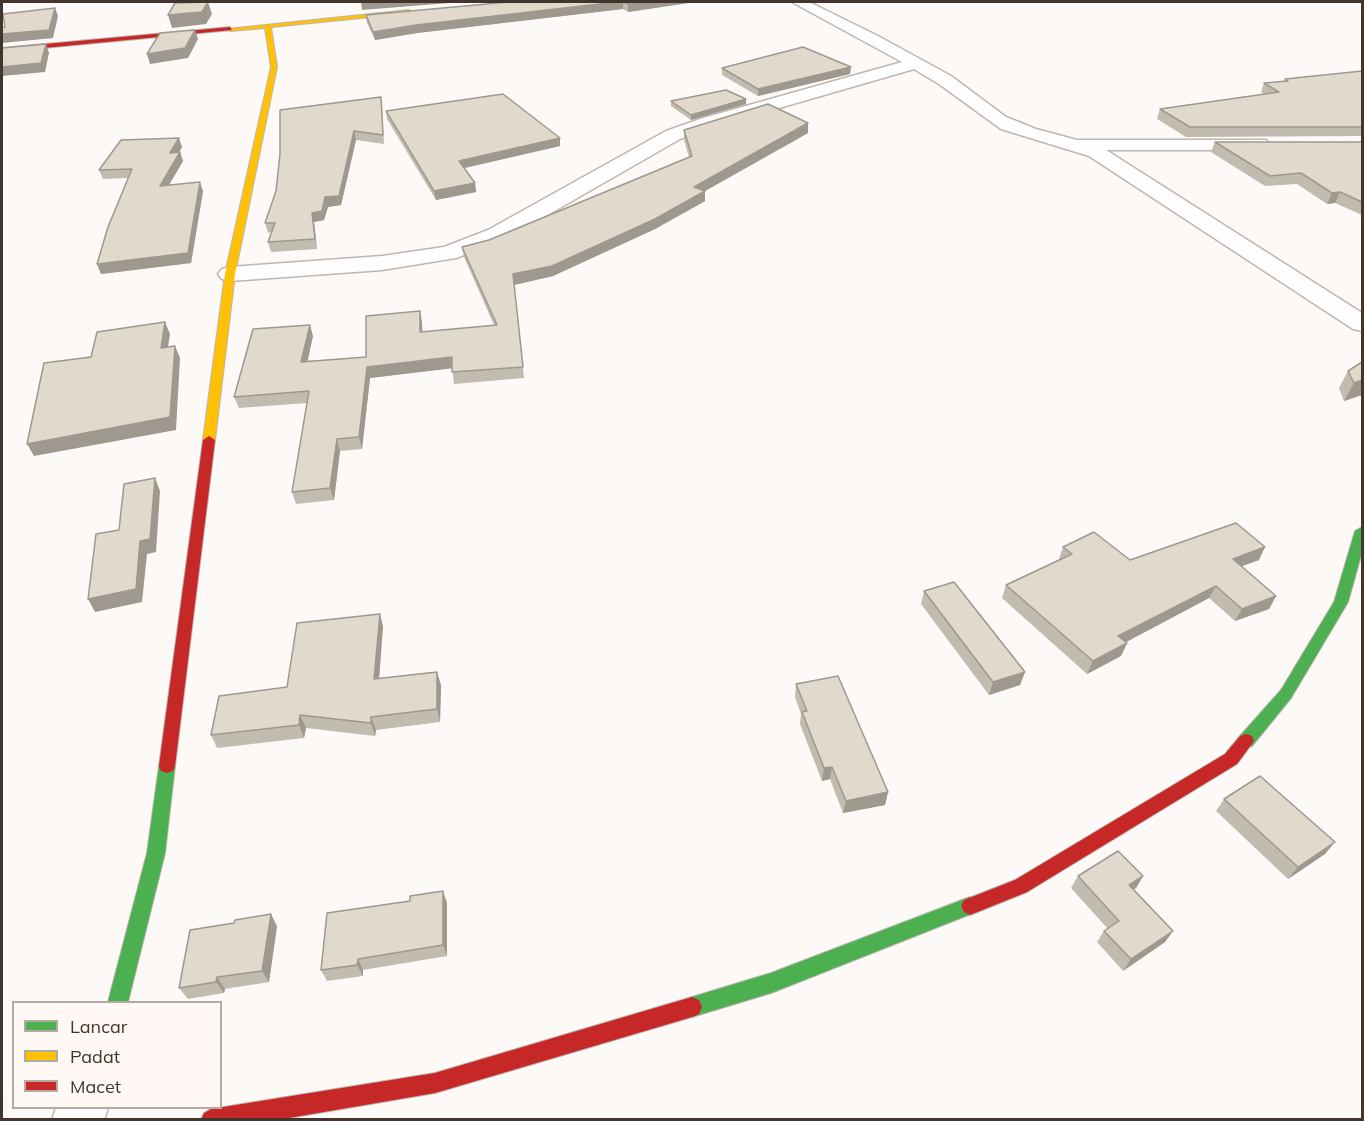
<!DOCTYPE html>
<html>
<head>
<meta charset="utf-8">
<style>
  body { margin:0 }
  #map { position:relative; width:1364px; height:1121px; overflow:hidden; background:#fcf9f7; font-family:Mulish,sans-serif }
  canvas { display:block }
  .frame { position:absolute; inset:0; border:3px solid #42352d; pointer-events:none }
  .legend { position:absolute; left:12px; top:1001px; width:210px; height:108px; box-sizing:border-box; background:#fff8f4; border:2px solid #b3aaa4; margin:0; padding:8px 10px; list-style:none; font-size:18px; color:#42352d }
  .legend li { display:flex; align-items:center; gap:12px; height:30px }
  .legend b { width:30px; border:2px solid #b3aaa4 }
</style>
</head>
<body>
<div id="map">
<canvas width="1364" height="1121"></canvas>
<div class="frame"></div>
<ul class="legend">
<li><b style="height:8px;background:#4caf50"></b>Lancar</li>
<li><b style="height:8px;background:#ffc107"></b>Padat</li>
<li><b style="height:8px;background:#c62828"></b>Macet</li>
</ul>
</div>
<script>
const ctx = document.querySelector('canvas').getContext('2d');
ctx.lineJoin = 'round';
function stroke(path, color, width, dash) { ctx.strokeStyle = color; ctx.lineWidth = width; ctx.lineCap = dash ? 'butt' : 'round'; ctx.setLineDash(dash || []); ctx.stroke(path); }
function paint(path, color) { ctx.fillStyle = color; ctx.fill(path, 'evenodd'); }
const street = new Path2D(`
  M 792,2 L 809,2 L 878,36 L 951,76 L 1006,117 L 1036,129 L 1077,140 L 1266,140 L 1269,144 L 1266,148 L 1259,150 L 1106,150 L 1362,313 L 1362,331 L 1353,329 L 1089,156 L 1001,129 L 939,84 L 914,69 L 717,126 L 680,139 L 504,240 L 456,258 L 382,270 L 230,281 L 222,279 L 218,274 L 222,269 L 230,267 L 382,256 L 444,247 L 488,230 L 666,131 L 703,118 L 902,62 Z
  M 56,1108 L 108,1108 L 104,1120 L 52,1120 Z`);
const fast = new Path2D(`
  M 1362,527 L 1362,552 L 1348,602 L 1291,698 L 1252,746 L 1246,748 L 1240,746 L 1238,741 L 1240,736 L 1281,690 L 1334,602 L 1355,531 Z
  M 167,759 L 173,761 L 175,766 L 165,853 L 128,1002 L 108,1002 L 147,853 L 159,766 L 161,761 Z
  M 970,897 L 976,900 L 979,906 L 976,912 L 771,993 L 692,1017 L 685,1014 L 682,1007 L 685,1000 L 692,997 L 771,973 Z`);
const slow = new Path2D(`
  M 409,10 L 411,13 L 271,27 L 277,67 L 235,274 L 215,440 L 213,443 L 205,443 L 203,440 L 225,274 L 271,67 L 265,28 L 230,31 L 227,29 Z`);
const jam = new Path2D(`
  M 230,27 L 232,30 L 2,52 L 2,48 Z
  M 209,436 L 215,440 L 175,766 L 173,771 L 167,773 L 161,771 L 159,766 L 203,440 Z
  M 1246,734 L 1252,736 L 1254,741 L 1237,764 L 1027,892 L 970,915 L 964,912 L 961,906 L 964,900 L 1015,880 L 1225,754 L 1240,736 Z
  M 692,997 L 699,1000 L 702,1007 L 699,1014 L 692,1017 L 435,1093 L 277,1120 L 201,1120 L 204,1113 L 211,1109 L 435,1073 Z`);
const wall = new Path2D(`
  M 509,2 L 695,2 L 628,12 L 623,9 L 417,33 L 375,40 L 367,23 L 366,15 Z
  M 722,68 L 850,74 L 758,96 L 722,75 Z
  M 1362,71 L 1362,136 L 1186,137 L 1157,119 L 1160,109 L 1264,94 L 1261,92 L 1264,83 L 1284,81 L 1285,79 Z
  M 746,99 L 746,104 L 691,120 L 671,106 L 671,101 Z
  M 382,106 L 384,144 L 356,140 L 341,205 L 328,207 L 324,220 L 314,222 L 317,249 L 271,252 L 268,242 L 271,232 L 268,233 L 265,223 L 276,191 Z
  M 386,111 L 560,138 L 560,146 L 464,168 L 475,183 L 476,192 L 436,200 L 387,119 Z
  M 808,123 L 808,133 L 705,191 L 705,201 L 655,229 L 553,276 L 514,285 L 524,378 L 454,384 L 452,368 L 370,378 L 362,449 L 340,451 L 334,500 L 296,504 L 292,492 L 307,403 L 239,408 L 234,397 L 313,336 L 307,361 L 366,357 L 422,322 L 422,332 L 494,325 L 464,257 L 462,247 L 489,240 L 689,157 L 684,140 L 684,130 Z
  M 1215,142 L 1362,142 L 1362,215 L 1335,203 L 1327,204 L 1297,184 L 1265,186 L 1211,152 Z
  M 182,147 L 179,152 L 180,152 L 183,161 L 169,185 L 203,191 L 191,263 L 101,274 L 97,264 L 128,178 L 103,179 L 99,170 Z
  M 1348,371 L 1362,395 L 1344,401 L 1339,388 Z
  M 1063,547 L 1130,560 L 1259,560 L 1241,566 L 1276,596 L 1269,609 L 1235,621 L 1209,598 L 1126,642 L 1127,643 L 1121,656 L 1087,674 L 1002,598 L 1006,585 L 1060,560 L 1059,559 Z
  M 924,591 L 1025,672 L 1020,685 L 989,695 L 921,604 Z
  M 383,626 L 379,679 L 441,685 L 440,722 L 376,730 L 375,736 L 306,728 L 304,738 L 217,748 L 211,735 Z
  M 796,684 L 888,792 L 885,805 L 843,813 L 830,779 L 822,781 L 800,724 L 801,714 L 795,697 Z
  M 1224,799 L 1325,854 L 1288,879 L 1216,811 Z
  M 1078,876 L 1143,876 L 1136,888 L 1134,889 L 1173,931 L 1165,942 L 1123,971 L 1097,942 L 1104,931 L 1108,929 L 1071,888 Z
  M 447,903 L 447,956 L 363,970 L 363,976 L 327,981 L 321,970 Z
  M 234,923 L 277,926 L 269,982 L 225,989 L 224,993 L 188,999 L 179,988 Z`);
const shadedWall = new Path2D(`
  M 208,2 L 212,14 L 206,24 L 172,28 L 168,15 Z
  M 361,2 L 462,2 L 362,10 Z
  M 617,2 L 623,2 L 623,9 L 417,33 L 375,40 L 373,32 L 416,25 Z
  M 644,2 L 695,2 L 628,12 L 628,4 Z
  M 55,8 L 58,16 L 53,38 L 2,43 L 2,34 Z
  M 195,30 L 198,39 L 188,58 L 150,64 L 147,54 Z
  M 46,44 L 49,53 L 45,72 L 2,76 L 2,67 Z
  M 851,67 L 850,74 L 758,96 L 758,89 Z
  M 746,99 L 746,104 L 691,120 L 691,115 Z
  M 808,123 L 808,133 L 705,191 L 705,201 L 655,229 L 553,276 L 514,285 L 524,378 L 513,274 L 694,187 Z
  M 354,131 L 356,140 L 341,205 L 328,207 L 324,220 L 314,222 L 317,249 L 315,239 L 312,213 L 325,197 Z
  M 179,138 L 182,147 L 173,162 L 170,153 Z
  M 560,138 L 560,146 L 460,169 L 459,161 Z
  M 180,152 L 183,161 L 163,195 L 160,186 Z
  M 200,182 L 203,191 L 191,263 L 101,274 L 97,264 Z
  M 475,183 L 476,192 L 436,200 L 434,191 Z
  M 1340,192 L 1335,203 L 1327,204 L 1332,193 Z
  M 420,311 L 422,322 L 423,343 L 420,332 Z
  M 165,322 L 170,334 L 166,360 L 161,348 Z
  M 310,325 L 313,336 L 305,373 L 301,362 Z
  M 175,346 L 180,358 L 176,430 L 34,456 L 27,444 Z
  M 452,357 L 454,368 L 370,378 L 362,449 L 359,437 L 367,367 Z
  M 1362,380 L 1362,395 L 1344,401 L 1354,383 Z
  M 337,439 L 340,451 L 334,500 L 330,488 Z
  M 155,478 L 160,491 L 156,552 L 147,554 L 142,602 L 95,612 L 88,599 L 140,541 Z
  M 1265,547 L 1259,560 L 1226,572 L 1233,559 Z
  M 1216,586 L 1209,598 L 1113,649 L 1118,636 Z
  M 1276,596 L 1269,609 L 1235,621 L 1242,609 Z
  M 380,614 L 383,626 L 378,692 L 374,679 Z
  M 1127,643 L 1121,656 L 1087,674 L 1093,661 Z
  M 437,672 L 441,685 L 440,722 L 437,709 Z
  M 1025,672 L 1020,685 L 989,695 L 993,682 Z
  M 300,715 L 306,728 L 304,738 L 299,725 Z
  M 371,717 L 376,730 L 375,736 L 371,723 Z
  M 832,767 L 830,779 L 822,781 L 824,768 Z
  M 888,792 L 885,805 L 843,813 L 846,801 Z
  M 1335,842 L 1325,854 L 1288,879 L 1298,867 Z
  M 1143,876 L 1136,888 L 1122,897 L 1129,885 Z
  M 443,891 L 447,903 L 447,956 L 443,945 Z
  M 271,914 L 277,926 L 269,982 L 262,971 Z
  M 1173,931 L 1165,942 L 1123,971 L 1131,959 Z
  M 358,959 L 363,970 L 363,976 L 357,965 Z
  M 217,977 L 225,989 L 224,993 L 216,982 Z`);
const building = new Path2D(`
  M 208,2 L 202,12 L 168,15 L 175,3 Z
  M 509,2 L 617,2 L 416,25 L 373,32 L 366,15 Z
  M 624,2 L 644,2 L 628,4 Z
  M 55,8 L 49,30 L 2,34 L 2,28 L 5,27 L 3,14 Z
  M 195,30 L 185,48 L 147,54 L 160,33 Z
  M 46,44 L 41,63 L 2,67 L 2,48 Z
  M 803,47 L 851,67 L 758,89 L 722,68 Z
  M 1362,71 L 1362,127 L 1190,127 L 1160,109 L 1279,92 L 1264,83 L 1288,81 L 1285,79 Z
  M 726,90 L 746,99 L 691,115 L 671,101 Z
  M 503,94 L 560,138 L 459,161 L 475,183 L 434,191 L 386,111 Z
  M 381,97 L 383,135 L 354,131 L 339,196 L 325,197 L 322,211 L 312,213 L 315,239 L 268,242 L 275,223 L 265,223 L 276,191 L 280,154 L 280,110 Z
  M 768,104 L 808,123 L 694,187 L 705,191 L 655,219 L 552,266 L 513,274 L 523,367 L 452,372 L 452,357 L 367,367 L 359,437 L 337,439 L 330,488 L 292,492 L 309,391 L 234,397 L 253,329 L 310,325 L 301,362 L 366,357 L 366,316 L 420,311 L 420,332 L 497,325 L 462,247 L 489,240 L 692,156 L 684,130 Z
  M 179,138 L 170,153 L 180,152 L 160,186 L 200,182 L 188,253 L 97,264 L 108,227 L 132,169 L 99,170 L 121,140 Z
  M 1215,142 L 1362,142 L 1362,202 L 1340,192 L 1332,193 L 1301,173 L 1270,176 Z
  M 165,322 L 161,348 L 175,346 L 170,417 L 27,444 L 44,363 L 91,357 L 97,332 Z
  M 1362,362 L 1362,380 L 1354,383 L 1348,371 Z
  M 155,478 L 150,539 L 140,541 L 136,589 L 88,599 L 96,534 L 119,530 L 124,484 Z
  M 1236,523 L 1265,547 L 1233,559 L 1276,596 L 1242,609 L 1216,586 L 1118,636 L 1127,643 L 1093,661 L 1006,585 L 1072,554 L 1063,547 L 1094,532 L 1130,560 Z
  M 954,582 L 1025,672 L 993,682 L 924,591 Z
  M 380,614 L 374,679 L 437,672 L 437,709 L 371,717 L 371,723 L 300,715 L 299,725 L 211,735 L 219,696 L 287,687 L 297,623 Z
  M 838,676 L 888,792 L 846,801 L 832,767 L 824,768 L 802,712 L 807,711 L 796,684 Z
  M 1260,776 L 1335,842 L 1298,867 L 1224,799 Z
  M 1118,851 L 1143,876 L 1129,885 L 1173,931 L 1131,959 L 1104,931 L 1119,921 L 1078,876 Z
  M 443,891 L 443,945 L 358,959 L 357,965 L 321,970 L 327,913 L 410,901 L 410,896 Z
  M 271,914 L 262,971 L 217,977 L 216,982 L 179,988 L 190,930 L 234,923 L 235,920 Z`);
stroke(street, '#beb6b2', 3);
stroke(fast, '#beb6b2', 2);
stroke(slow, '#beb6b2', 2);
stroke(jam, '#beb6b2', 2);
paint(street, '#fffefe');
paint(fast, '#4caf50');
paint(slow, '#ffc107');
paint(jam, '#c62828');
paint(wall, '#c2bbaf');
paint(shadedWall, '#9e988f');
paint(building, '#e1d9cc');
stroke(building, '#9e988f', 1.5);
</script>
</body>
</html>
